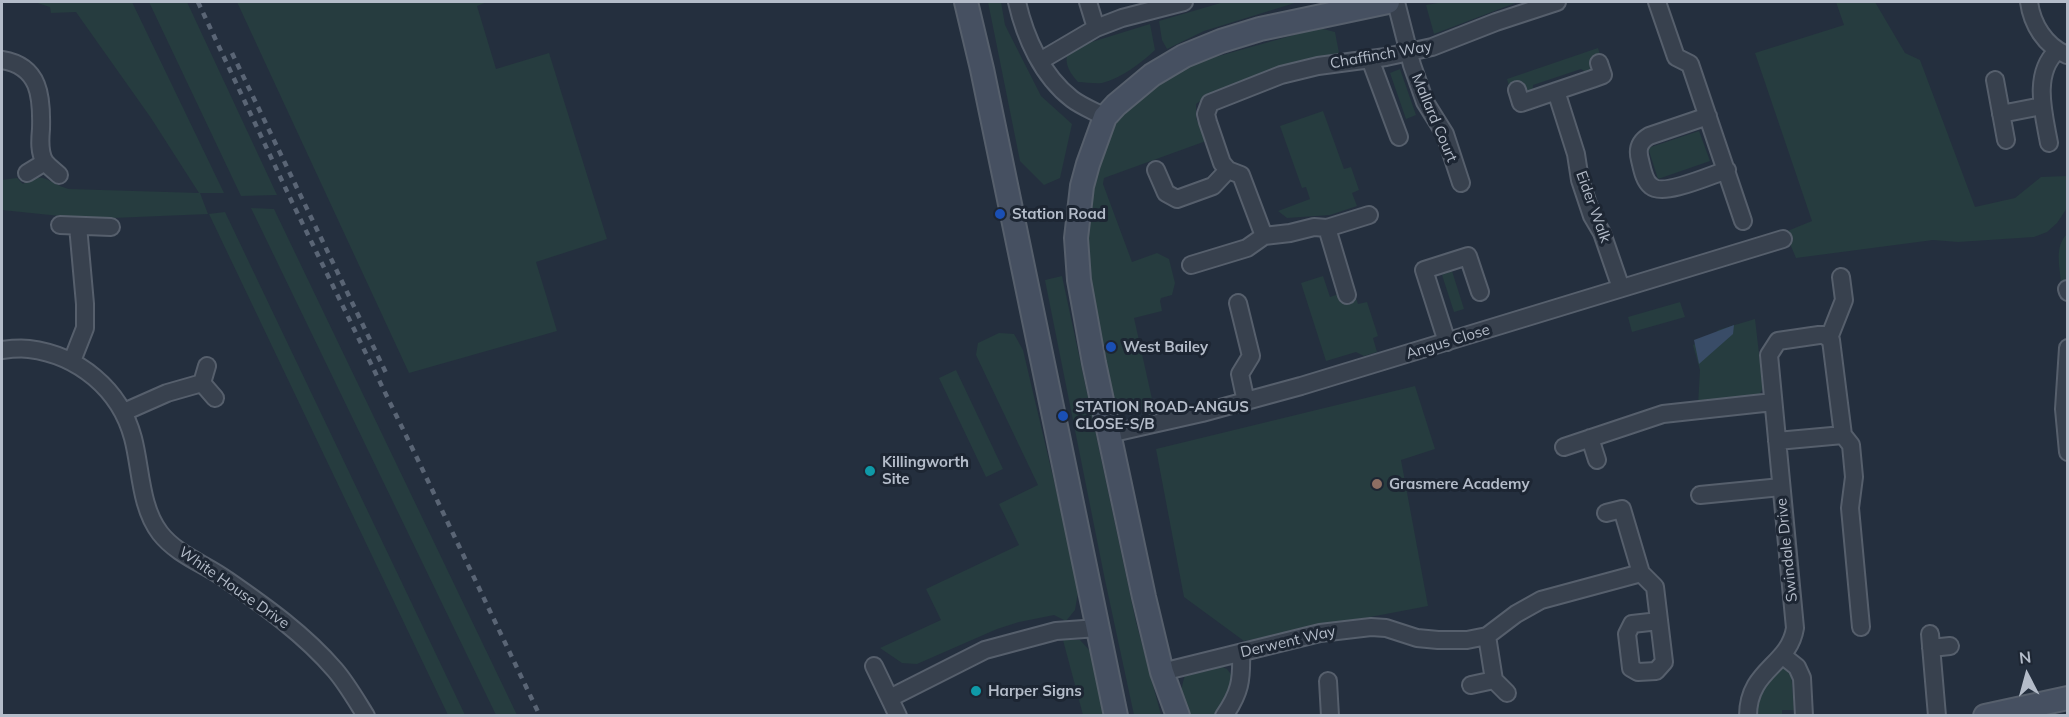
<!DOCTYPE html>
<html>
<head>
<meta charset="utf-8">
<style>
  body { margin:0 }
  #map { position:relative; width:2069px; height:717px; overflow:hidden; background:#242f3e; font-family:Mulish,sans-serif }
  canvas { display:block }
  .frame { position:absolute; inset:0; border:3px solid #b4bcc9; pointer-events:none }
  .north { position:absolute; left:1997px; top:645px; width:60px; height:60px; -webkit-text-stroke:4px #1d2633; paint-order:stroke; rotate:354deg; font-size:16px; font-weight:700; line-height:24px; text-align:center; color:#b4bcc9 }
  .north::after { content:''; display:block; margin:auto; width:21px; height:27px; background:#b4bcc9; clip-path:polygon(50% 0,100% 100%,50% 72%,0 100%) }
</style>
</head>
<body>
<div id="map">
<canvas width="2069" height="717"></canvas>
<div class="frame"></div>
<div class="north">N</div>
</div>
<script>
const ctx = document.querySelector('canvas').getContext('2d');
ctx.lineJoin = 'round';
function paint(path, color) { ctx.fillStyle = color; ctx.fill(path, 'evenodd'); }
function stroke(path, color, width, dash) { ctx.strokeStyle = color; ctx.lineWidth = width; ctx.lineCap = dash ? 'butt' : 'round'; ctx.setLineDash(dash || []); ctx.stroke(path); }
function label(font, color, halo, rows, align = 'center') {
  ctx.font = font + ' Mulish,sans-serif'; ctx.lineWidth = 6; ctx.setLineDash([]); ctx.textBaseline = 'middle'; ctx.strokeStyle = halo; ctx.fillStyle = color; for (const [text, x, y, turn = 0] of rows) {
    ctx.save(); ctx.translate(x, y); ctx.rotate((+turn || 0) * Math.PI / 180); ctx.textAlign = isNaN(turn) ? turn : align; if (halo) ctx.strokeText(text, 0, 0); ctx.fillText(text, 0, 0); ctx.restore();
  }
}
const green = new Path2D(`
  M 34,2 L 132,2 L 224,193 L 200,193 L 208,214 L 225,212 L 465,715 L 448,715 L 209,214 L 89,219 L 2,210 L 2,180 L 17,178 L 23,184 C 46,170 46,183 69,189 L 199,193 L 151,118 L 76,12 L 51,13 L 50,7 Z
  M 149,2 L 187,2 L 277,195 L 241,196 Z
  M 237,2 L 487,2 L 477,6 L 496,69 L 549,53 L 607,239 L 536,262 L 557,331 L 409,373 Z
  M 988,2 L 1001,2 L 1005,25 L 1041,96 L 1072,124 L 1060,178 L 1044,185 L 1020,161 Z
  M 1224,2 L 1298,2 L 1204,31 L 1167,49 L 1162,40 L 1159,21 Z
  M 1444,2 L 1518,2 L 1434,34 L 1426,5 Z
  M 1836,2 L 1875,2 L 1905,53 L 1920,60 L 1975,207 L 2015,198 L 2041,177 L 2067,176 L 2067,208 L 2057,223 L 2047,232 L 2034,237 L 1958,242 L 1933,240 L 1796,258 L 1785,232 L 1812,221 L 1755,53 L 1844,25 Z
  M 1150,24 L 1155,50 C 1141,63 1122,78 1102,83 C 1095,84 1085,82 1078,82 C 1069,72 1063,62 1069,49 Z
  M 1319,28 L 1335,32 L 1339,53 L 1283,69 L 1207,96 L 1196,104 L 1196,118 L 1206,141 L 1104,178 L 1103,184 L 1132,262 L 1157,253 L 1169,259 L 1175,283 L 1172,295 L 1161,298 L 1160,301 L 1162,311 L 1134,318 L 1154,408 C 1132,411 1123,417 1111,395 L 1090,278 L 1086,242 L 1087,212 L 1103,143 L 1118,121 L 1141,95 L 1194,63 Z
  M 1598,48 L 1601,58 L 1589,74 L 1581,69 L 1533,85 L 1532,95 L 1510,89 L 1507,79 Z
  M 1400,69 L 1416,115 L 1406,119 L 1390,73 Z
  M 1323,111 L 1344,169 L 1351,167 L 1359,190 L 1352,193 L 1357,206 L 1330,215 L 1287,218 L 1278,211 L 1310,199 L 1306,187 L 1302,188 L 1280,126 Z
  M 1699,131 L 1710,161 L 1658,179 L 1648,148 Z
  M 251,208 L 274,209 L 517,715 L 496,715 Z
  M 2067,234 L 2067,287 L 2061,283 C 2060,266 2054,247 2067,234 Z
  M 1452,271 L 1464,309 L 1454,312 L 1442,275 Z
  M 1062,276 L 1136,622 L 1161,715 L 1134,715 L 1105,580 L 1045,280 Z
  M 1323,276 L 1330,297 L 1353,289 L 1358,304 L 1367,302 L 1378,336 L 1373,338 L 1377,352 L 1364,356 L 1356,352 L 1326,361 L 1301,283 Z
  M 1680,302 L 1685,317 L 1632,332 L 1628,317 Z
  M 1755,319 L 1763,388 L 1757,399 L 1698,405 L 1700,370 L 1693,345 L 1712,337 L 1718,330 Z
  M 999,333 L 1014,334 L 1023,350 L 1079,587 L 1075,610 L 1066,621 L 1054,615 L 1019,622 L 997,629 L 917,664 L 902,663 L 880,648 L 941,620 L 926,589 L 1019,545 L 999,504 L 1038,485 L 976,355 L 978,343 Z
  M 956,370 L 1003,469 L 986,477 L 939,378 Z
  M 1415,386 L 1435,449 L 1401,460 L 1428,606 L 1244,641 L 1184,597 L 1156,449 Z
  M 1063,640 L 1080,640 L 1092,653 L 1105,715 L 1083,715 Z
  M 1220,666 L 1227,669 L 1233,677 C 1229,692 1221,702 1215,715 L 1190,715 C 1181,700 1179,690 1186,673 Z
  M 1784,666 L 1791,672 L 1794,710 L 1782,710 L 1782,716 L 1754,715 L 1758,690 L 1779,667 Z`);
const water = new Path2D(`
  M 1734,325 L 1733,334 L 1699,364 L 1694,340 Z`);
const street = new Path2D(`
  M 1017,2 C 1025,37 1042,76 1072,99 C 1081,106 1094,111 1105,117
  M 1088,2 L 1096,28
  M 1396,2 L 1412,65 L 1425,102 L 1445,134 L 1461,183
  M 1657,2 L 1676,57 L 1690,64 L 1743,221
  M 2029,2 C 2032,24 2045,46 2067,55
  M 1370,59 L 1399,137
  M 2,60 C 40,66 42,97 41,129 C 40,140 39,153 45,162 C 49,167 55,171 59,175
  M 1040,61 L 1096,28 L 1122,18 L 1184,2
  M 1995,80 L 2006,140
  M 1517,90 L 1521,103 L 1592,79 L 1603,75 L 1599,63
  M 1556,91 L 1576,154 L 1580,180 L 1592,216 L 1602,233 L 1621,288
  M 2001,114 L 2042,106
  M 1708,116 L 1649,136 C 1639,142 1637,149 1640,160 C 1642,168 1644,181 1651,186 C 1663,197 1711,175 1727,170
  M 2049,143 C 2044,115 2032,74 2057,51
  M 1156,170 L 1166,193 L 1177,199 L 1213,186 L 1228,170
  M 27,173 L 45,162
  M 60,225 L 111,227
  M 1327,228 L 1347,295
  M 1264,236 L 1241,175 L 1228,170 L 1222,163 L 1208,122 L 1206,114 L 1210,103 L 1281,75 L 1318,66 L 1386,57 L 1432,47 L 1496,22 L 1557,2
  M 1191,265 L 1247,248 L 1264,236 L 1290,233 L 1314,227 L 1327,228 L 1369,215
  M 2067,289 L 2068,292
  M 1238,303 L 1251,356 L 1240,374 L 1246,402
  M 1829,338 L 1844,300 L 1841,277
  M 1447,342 L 1424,270 L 1468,256 L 1480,292
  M 2068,348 L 2064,409 L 2068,452
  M 2,350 C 10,349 20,348 29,349 C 78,355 120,389 133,438 C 141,468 140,507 160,533 C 177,555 205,564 227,580 C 266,607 304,634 335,670 C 347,684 356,700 366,716
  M 72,361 L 85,328 L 85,304 L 78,226
  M 207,366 L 202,383 L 215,398
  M 124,412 L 167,393 L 202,383
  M 1109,434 L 1202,413 L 1301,386 L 1783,239
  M 1590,438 L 1597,460
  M 1777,441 L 1843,435
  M 1564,447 L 1663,414 L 1773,402
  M 1700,495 L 1781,487
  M 1641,573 L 1655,587 L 1664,662 L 1656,671 L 1638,672 L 1631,668 L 1627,634 L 1632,624 L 1659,621
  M 1930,634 L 1937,716
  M 1487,636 L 1494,680 L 1507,693
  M 1931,648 L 1950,646
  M 1782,655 L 1797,667 L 1802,678 L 1804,716
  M 874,666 L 898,716
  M 1162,672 L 1320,633 L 1371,627 L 1386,628 L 1417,638 L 1438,640 L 1467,640 L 1487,636 L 1516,614 L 1541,600 L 1641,573 L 1622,509 L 1606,513
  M 1328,681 L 1330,716
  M 1471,685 L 1494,680
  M 890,698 L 985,650 L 1056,631 L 1098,628
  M 1224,716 C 1240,693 1242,680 1241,653
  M 1748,716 C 1748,669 1789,666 1795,628 L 1769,355 L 1778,341 L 1819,335 L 1824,335 L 1831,340 L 1843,435 L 1851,445 L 1854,477 L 1850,508 L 1861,627`);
const secondary = new Path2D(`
  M 966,2 L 982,69 L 1116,716
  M 1178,716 L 1162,672 L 1144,597 L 1094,363 L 1079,280 L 1076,238 L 1082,186 L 1088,164 L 1105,117 L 1116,105 L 1152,75 L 1184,56 L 1221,41 L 1260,29 L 1388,2
  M 1985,716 L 2068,698`);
const rail = new Path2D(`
  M 198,2 L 292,202 L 417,458 L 540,716
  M 232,53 L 387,375`);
const markers = [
  [1000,214,6,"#1a4fb4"],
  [1111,347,6,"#1a4fb4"],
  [1063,416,6,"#1a4fb4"],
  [870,471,6,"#0f9aa8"],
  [1377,484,6,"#8d6e63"],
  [976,691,6,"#0f9aa8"]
];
const streetNames = [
  ["Chaffinch Way",1381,55,-10],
  ["Mallard Court",1434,118,67],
  ["Eider Walk",1593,207,70],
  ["Angus Close",1448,342,-17],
  ["Swindale Drive",1787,550,-96],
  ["White House Drive",234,588,35],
  ["Derwent Way",1288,642,-13]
];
const poiNames = [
  ["Station Road",1012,214],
  ["West Bailey",1123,347],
  ["STATION ROAD-ANGUS",1075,407],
  ["CLOSE-S/B",1075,424],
  ["Killingworth",882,462],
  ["Site",882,479],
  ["Grasmere Academy",1389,484],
  ["Harper Signs",988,691]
];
paint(green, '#263c3f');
paint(water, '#394c67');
stroke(street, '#565f6c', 20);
stroke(secondary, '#565f6c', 26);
stroke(street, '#38414e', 16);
stroke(secondary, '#465061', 22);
stroke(rail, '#5a6575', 4.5, [6, 6]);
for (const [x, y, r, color] of markers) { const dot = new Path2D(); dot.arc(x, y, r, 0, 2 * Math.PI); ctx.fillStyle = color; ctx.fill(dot); stroke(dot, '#1d2633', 2); }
label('15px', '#b4bcc9', '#1d2633', streetNames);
label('bold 15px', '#b4bcc9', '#1d2633', poiNames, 'left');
</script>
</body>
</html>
